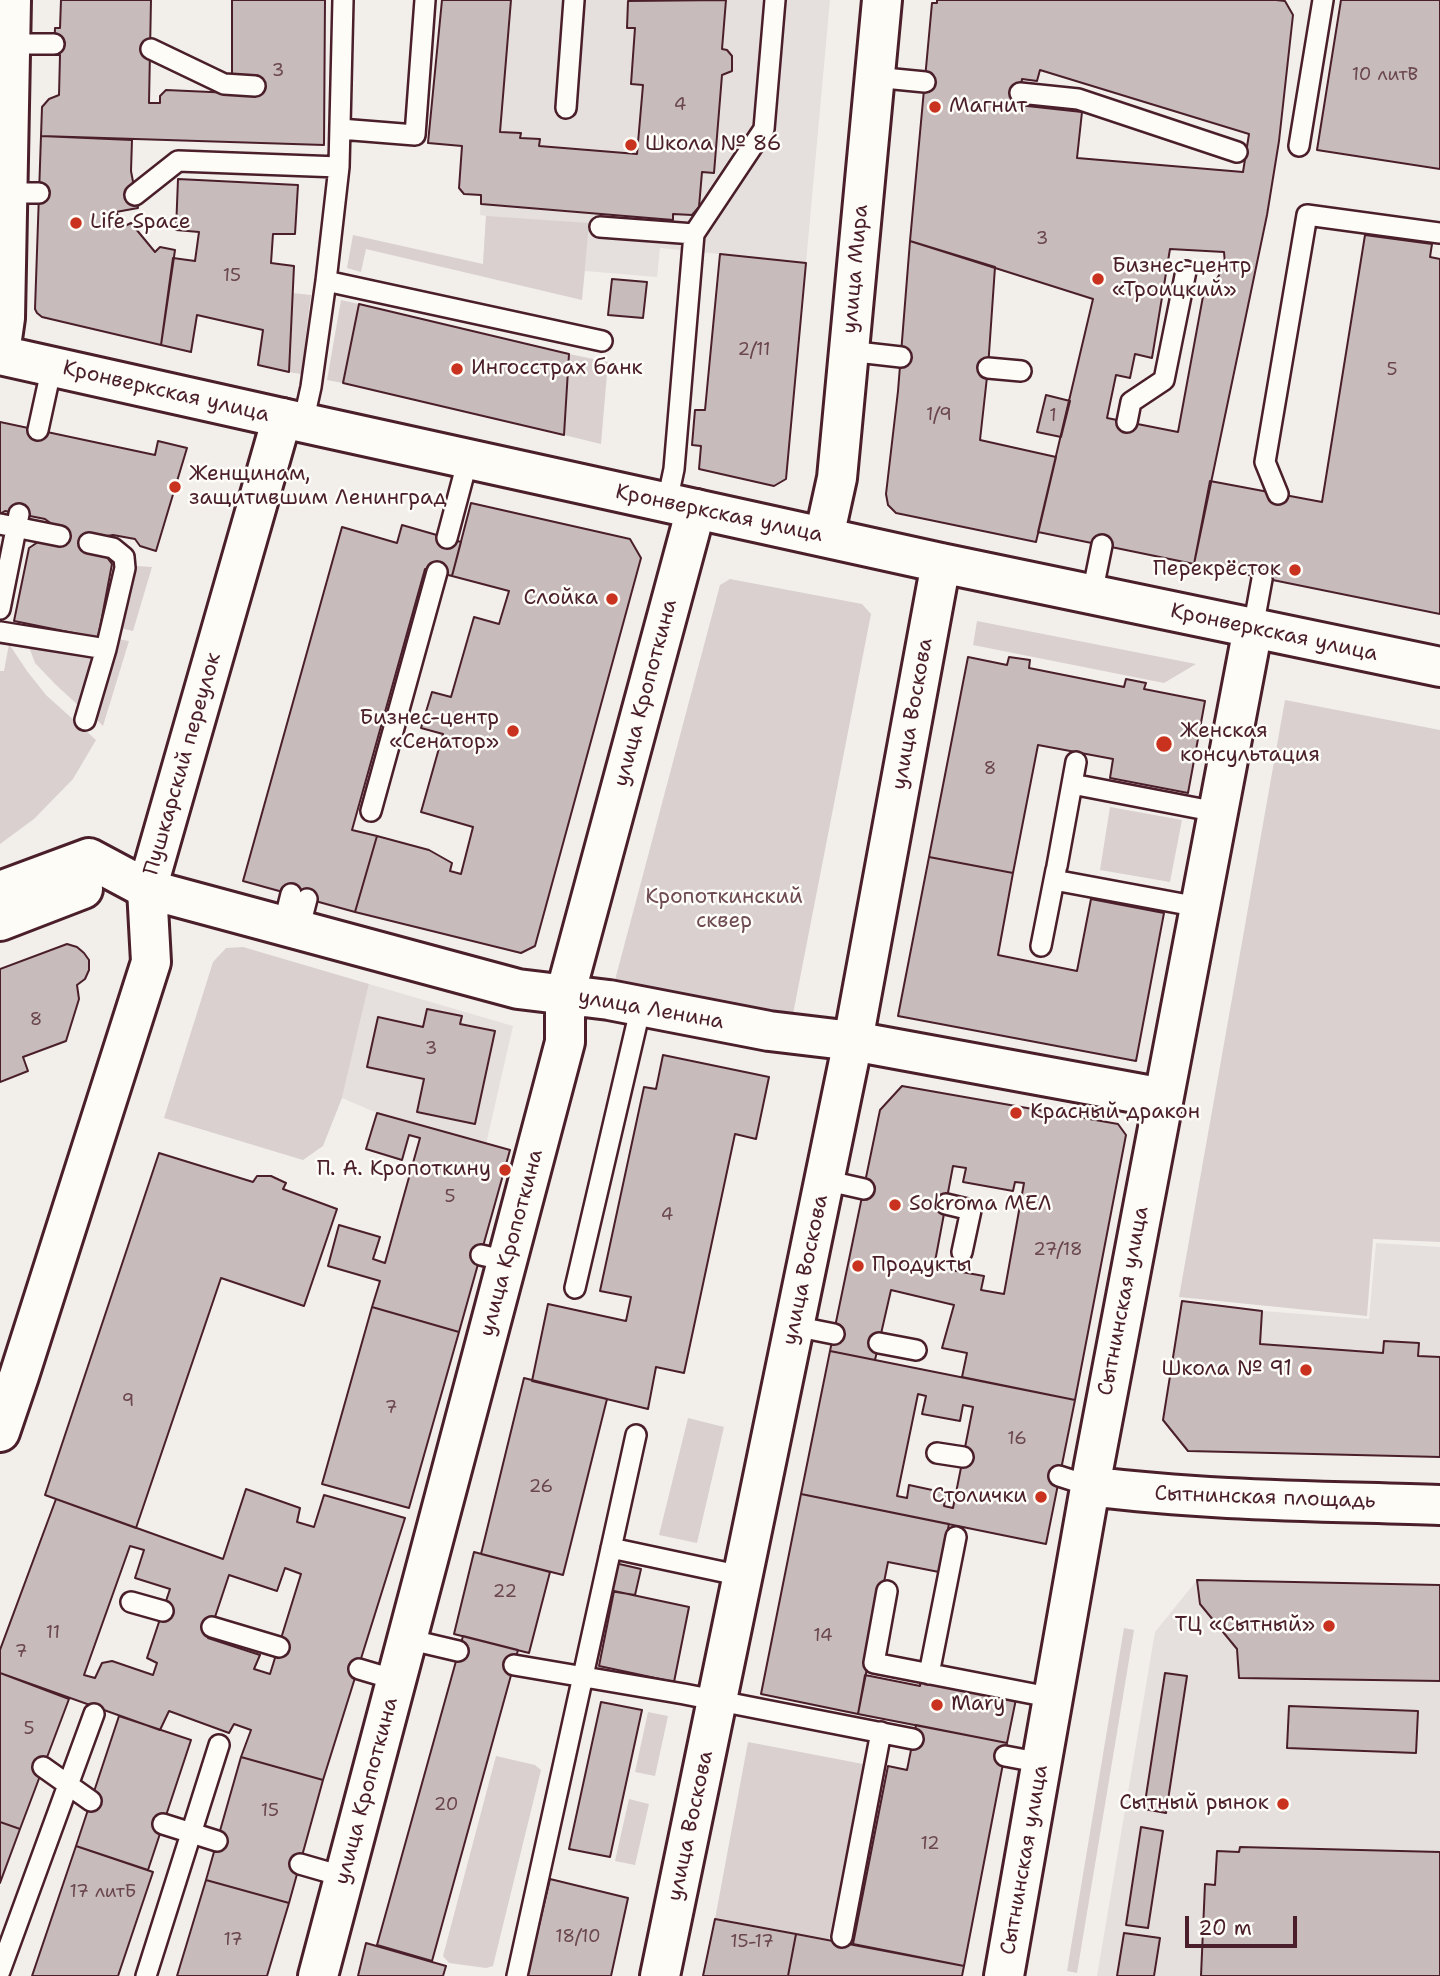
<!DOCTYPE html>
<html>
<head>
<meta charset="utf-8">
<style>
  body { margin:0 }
  #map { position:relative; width:1440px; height:1976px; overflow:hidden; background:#f2efeb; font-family:"Shantell Sans",sans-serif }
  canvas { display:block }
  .scale { position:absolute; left:1185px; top:1916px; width:112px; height:32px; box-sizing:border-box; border:4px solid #4a1f2b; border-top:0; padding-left:9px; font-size:21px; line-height:24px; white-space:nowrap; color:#4a1f2b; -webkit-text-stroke:5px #fdfcf7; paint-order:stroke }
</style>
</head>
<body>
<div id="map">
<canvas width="1440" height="1976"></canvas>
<div class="scale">20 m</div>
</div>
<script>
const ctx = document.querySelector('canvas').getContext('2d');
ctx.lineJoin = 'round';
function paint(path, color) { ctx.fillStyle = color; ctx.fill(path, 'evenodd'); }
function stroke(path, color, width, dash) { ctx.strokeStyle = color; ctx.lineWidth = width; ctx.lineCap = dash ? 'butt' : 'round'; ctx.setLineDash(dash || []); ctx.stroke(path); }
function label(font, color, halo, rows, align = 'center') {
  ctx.font = font + ' "Shantell Sans",sans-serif'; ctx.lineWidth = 5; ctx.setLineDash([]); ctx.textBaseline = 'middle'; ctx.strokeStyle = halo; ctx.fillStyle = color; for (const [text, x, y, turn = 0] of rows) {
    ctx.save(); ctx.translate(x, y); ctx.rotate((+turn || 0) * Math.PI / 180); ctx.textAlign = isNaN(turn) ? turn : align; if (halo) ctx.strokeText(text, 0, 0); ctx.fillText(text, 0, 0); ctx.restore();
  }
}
const built = new Path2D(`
  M 442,0 L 830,0 L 806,263 L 660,248 L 657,277 L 585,271 L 583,288 L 483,264 L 486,216 L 480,215 L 481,196 L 464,194 L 459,188 L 462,146 L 428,143 Z
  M 369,984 L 513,1026 L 486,1144 L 377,1113 L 342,1098 Z
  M 1376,1243 L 1440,1247 L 1440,1457 L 1188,1451 L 1163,1420 L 1182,1301 L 1262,1311 L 1369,1319 Z
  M 1197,1580 L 1440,1585 L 1440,1976 L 1097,1976 L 1155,1632 Z`);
const green = new Path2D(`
  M 486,216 L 589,223 L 582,300 L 366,249 L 361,272 L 347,268 L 353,235 L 483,264 Z
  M 292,293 L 311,295 L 301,374 L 289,372 Z
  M 341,300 L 359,304 L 343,383 L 327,380 Z
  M 569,354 L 608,362 L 601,444 L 564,435 Z
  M 137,566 L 152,567 L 133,631 L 120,628 Z
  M 730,579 L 862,604 L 871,614 L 793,1014 L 615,980 L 720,585 Z
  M 977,621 L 1196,664 L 1164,683 L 973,645 Z
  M 117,639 L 129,641 L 103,726 L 95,718 Z
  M 9,644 L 27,671 L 46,695 L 96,740 L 73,779 L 34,819 L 0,844 L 0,671 L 4,671 Z
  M 29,647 L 91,657 L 80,707 L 55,684 L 35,663 Z
  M 1285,700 L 1440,730 L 1440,1242 L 1373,1239 L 1367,1316 L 1179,1297 Z
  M 1110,807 L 1182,820 L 1170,882 L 1100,870 Z
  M 243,947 L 369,984 L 342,1098 L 323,1146 L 303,1160 L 164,1118 L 213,962 L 226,948 Z
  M 688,1418 L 724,1427 L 697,1543 L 659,1535 Z
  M 1124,1628 L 1134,1630 L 1077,1973 L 1067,1971 Z
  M 648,1712 L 668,1716 L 655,1776 L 635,1772 Z
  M 748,1742 L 863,1764 L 829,1940 L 715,1919 Z
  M 496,1756 L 535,1765 L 541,1770 L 493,1966 L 486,1968 L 449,1963 L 443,1956 Z
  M 629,1799 L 649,1804 L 635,1865 L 615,1861 Z`);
const building = new Path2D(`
  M 61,0 L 151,0 L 149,103 L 160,103 L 160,96 L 166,90 L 255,94 L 232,76 L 232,0 L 325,0 L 324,145 L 41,136 L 42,107 L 49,99 L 59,95 L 60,55 L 54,55 L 55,28 L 60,28 Z
  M 442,0 L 511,0 L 500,132 L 521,133 L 520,138 L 540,139 L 539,146 L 637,154 L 643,85 L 631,84 L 635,28 L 627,28 L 628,1 L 726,0 L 722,49 L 727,50 L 732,56 L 732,71 L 722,75 L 714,173 L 702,172 L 699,207 L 692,215 L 673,214 L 673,220 L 481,204 L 481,195 L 464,194 L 459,188 L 462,146 L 428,143 Z
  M 937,0 L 1276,0 L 1285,1 L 1293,15 L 1279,141 L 1267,215 L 1194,564 L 1038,532 L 1093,299 L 910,241 L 932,3 L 937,3 ZM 1040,70 L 1249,134 L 1243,172 L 1077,158 L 1082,112 L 1018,105 L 1022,79 L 1037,81 ZM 1170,249 L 1224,252 L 1225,264 L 1210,292 L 1204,291 L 1178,432 L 1107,418 L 1116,375 L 1130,378 L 1135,354 L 1152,358 Z
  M 1341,0 L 1440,0 L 1440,169 L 1317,150 Z
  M 41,136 L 132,140 L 131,171 L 138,208 L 116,212 L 125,226 L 131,223 L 155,252 L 160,247 L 175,250 L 161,345 L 42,317 L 37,313 L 35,309 Z
  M 178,179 L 298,185 L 295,234 L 273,234 L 271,263 L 294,266 L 289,372 L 258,365 L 263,330 L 197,315 L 191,352 L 161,345 L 173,258 L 195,261 L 199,232 L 176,230 Z
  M 1365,235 L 1432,244 L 1430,257 L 1440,259 L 1440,614 L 1194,564 L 1210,481 L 1322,502 Z
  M 910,241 L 995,267 L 988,368 L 980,440 L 1056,457 L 1036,542 L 896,513 L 888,505 L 886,494 L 898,391 Z
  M 720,254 L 806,263 L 786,479 L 774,486 L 699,469 L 701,446 L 692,445 L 695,410 L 705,410 Z
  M 612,279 L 647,282 L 643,318 L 608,315 Z
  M 359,304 L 569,354 L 564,435 L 343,383 Z
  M 1046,395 L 1070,401 L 1061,437 L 1037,432 Z
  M 0,422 L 155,455 L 158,441 L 187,448 L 156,551 L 140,546 L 135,539 L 113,535 L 101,537 L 106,556 L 112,564 L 98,638 L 14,621 L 29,548 L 38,542 L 58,546 L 62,527 L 53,525 L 45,519 L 5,511 L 0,514 Z
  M 471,503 L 630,539 L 641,558 L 535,946 L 521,953 L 355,912 L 377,836 L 429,850 L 452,863 L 450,871 L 461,874 L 473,827 L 421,812 L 443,734 L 421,728 L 432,692 L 451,697 L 474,617 L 499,624 L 509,591 L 452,576 Z
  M 402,525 L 461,542 L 452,576 L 425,569 L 352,830 L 377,836 L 355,912 L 243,881 L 342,527 L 397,543 Z
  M 968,657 L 1007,665 L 1009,657 L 1030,660 L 1029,668 L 1124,687 L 1126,679 L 1146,683 L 1144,689 L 1205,701 L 1188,793 L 1110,778 L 1113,759 L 1038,745 L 1013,873 L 929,857 Z
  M 929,857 L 1013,873 L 998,955 L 1077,971 L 1091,899 L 1164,913 L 1136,1061 L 898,1016 Z
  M 67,944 L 77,947 L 84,953 L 89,960 L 89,970 L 85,979 L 77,985 L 79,999 L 66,1041 L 23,1057 L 28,1071 L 0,1082 L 0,969 Z
  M 427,1009 L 462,1016 L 460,1024 L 495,1031 L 475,1124 L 417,1112 L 424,1079 L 367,1067 L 378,1017 L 423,1027 Z
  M 663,1055 L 769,1077 L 756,1139 L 735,1134 L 684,1373 L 656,1367 L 648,1409 L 532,1381 L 548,1304 L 626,1321 L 631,1297 L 600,1291 L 644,1087 L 656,1089 Z
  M 902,1086 L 1118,1124 L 1126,1135 L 1075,1400 L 962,1377 L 967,1353 L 942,1348 L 954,1305 L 891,1290 L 875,1360 L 830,1351 L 880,1110 ZM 953,1166 L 966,1168 L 963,1182 L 1013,1191 L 1015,1182 L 1024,1183 L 1004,1294 L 981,1290 L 984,1276 L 934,1267 Z
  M 377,1113 L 510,1150 L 459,1332 L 372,1307 L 380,1281 L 328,1266 L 339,1225 L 380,1237 L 373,1259 L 385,1263 L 420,1138 L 409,1135 L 402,1160 L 366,1149 Z
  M 159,1153 L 253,1182 L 257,1176 L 271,1176 L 286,1183 L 283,1189 L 337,1209 L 304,1306 L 221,1278 L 136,1528 L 45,1495 Z
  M 1182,1301 L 1262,1311 L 1260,1344 L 1383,1353 L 1384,1341 L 1419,1343 L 1418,1356 L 1440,1357 L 1440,1457 L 1188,1451 L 1163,1420 Z
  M 372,1307 L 459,1332 L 409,1508 L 322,1484 Z
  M 830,1351 L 1075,1400 L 1046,1544 L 801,1494 ZM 918,1394 L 926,1396 L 922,1414 L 960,1421 L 963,1405 L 973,1407 L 953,1508 L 944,1506 L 946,1493 L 909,1485 L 907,1498 L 897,1496 Z
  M 524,1378 L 607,1399 L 563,1575 L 481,1554 Z
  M 246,1489 L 300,1508 L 297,1522 L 314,1527 L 324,1495 L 405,1518 L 323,1780 L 241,1757 L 251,1730 L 234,1724 L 229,1733 L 169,1711 L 160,1730 L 0,1673 L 0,1650 L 56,1499 L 223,1559 ZM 130,1546 L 144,1550 L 135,1578 L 170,1589 L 147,1658 L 157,1663 L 153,1675 L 112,1661 L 102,1663 L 95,1678 L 84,1675 ZM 285,1568 L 301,1574 L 270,1674 L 254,1669 L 260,1655 L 208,1638 L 229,1575 L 277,1591 Z
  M 801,1494 L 949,1524 L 939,1572 L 888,1562 L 858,1714 L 761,1694 Z
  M 474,1552 L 550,1572 L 529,1653 L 454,1634 Z
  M 615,1563 L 641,1569 L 635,1595 L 610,1591 Z
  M 1197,1580 L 1440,1585 L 1440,1681 L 1239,1678 L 1237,1649 L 1200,1604 Z
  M 614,1591 L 689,1607 L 674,1682 L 599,1666 Z
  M 463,1636 L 518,1650 L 432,1961 L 377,1945 Z
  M 0,1673 L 69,1699 L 20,1829 L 0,1822 Z
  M 1165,1673 L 1187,1676 L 1166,1813 L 1144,1809 Z
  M 865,1675 L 920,1686 L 921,1680 L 1016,1699 L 1007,1743 L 858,1714 Z
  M 601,1702 L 642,1710 L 610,1857 L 569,1849 Z
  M 1289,1706 L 1418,1711 L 1416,1753 L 1287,1748 Z
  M 119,1716 L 191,1740 L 148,1870 L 76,1846 Z
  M 916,1725 L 1007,1743 L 964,1966 L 853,1944 L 888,1766 L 907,1770 Z
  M 241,1757 L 323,1780 L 289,1903 L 206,1880 Z
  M 0,1822 L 20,1829 L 0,1883 Z
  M 1141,1827 L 1163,1831 L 1148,1928 L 1126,1925 Z
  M 76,1846 L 153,1872 L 118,1976 L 32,1976 Z
  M 1240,1847 L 1440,1852 L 1440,1976 L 1201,1976 L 1205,1884 L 1215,1885 L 1217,1851 L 1239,1852 Z
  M 550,1879 L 628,1898 L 611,1976 L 527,1976 Z
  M 206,1880 L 289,1903 L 267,1976 L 177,1976 Z
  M 715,1919 L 796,1934 L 788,1976 L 703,1976 Z
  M 1124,1933 L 1160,1938 L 1154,1976 L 1117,1976 Z
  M 796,1934 L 964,1966 L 962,1976 L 788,1976 Z
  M 366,1943 L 446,1966 L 443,1976 L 358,1976 Z`);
const lane = new Path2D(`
  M 10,44 L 54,44
  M 151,49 L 224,84 L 255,86
  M 874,77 L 925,82
  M 1020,93 L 1078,99 L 1237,152
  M 566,108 L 574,0
  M 340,129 L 415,135 L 425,0
  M 1299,146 L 1323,0
  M 7,193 L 39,193
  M 135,195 L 178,161 L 339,167
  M 600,227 L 694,234 L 764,129 L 775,0
  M 326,281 L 602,341
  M 848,351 L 901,357
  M 988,368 L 1021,371
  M 1127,422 L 1131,402 L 1164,380 L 1186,271
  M 303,423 L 311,387 L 326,281 L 339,167 L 343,0
  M 38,430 L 52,366
  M 1278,494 L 1265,462 L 1307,215 L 1440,233
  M 667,502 L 674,469 L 694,234
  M 0,524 L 60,536
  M 447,538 L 468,459
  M 1092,594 L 1102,545
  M 0,609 L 19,514
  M 1253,628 L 1262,579
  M 0,632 L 106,649
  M 85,720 L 106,649 L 125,568 L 124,557 L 113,548 L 89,543
  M 1072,784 L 1217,812
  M 371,811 L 437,572
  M 1057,866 L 1076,762
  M 1054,880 L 1199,907
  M 283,926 L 291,894
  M 299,930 L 307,899
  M 1041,946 L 1056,870
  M 824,1180 L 864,1189
  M 946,1204 L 971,1210 L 962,1252
  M 481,1255 L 507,1261
  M 575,1288 L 641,1006
  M 794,1326 L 834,1334
  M 879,1343 L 916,1350
  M 937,1453 L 963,1457
  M 1059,1476 L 1090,1486
  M 611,1548 L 742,1576
  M 887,1591 L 874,1663 L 1054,1698
  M 131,1602 L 163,1611
  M 212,1627 L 279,1647
  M 407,1639 L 458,1651
  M 514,1665 L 684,1694 L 913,1739
  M 359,1669 L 396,1680
  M 929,1674 L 956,1537
  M 1005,1756 L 1042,1763
  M 43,1767 L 91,1801
  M 163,1824 L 217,1841
  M 300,1864 L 345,1877
  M 842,1937 L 881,1732
  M 0,1971 L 94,1714
  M 146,1976 L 219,1745
  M 517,1976 L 636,1435`);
const street = new Path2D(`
  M 0,353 L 5,318 L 11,0
  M 0,355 L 282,418
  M 0,1432 L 19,1376 L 151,962 L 147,889 L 518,989 L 609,1000 L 769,1031 L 853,1041 L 1163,1098
  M 1090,1486 C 1206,1501 1323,1501 1440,1505
  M 318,1976 L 565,1042 L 565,995 L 696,509
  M 1004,1976 L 1094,1465 L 1253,628`);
const secondary = new Path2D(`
  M 824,537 L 837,478 L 882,0
  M 147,889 L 282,418 L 941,563 L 1440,667
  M 0,891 L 89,858 L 147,889
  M 0,921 L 83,889
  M 660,1976 L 853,1041 L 941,563`);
const markers = [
  [935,107,7,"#c8321e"],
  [631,145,7,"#c8321e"],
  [76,223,7,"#c8321e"],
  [1098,279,7,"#c8321e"],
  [457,369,7,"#c8321e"],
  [175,487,7,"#c8321e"],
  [1295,570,7,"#c8321e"],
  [612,599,7,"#c8321e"],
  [513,731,7,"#c8321e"],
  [1164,744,9,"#c8321e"],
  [1016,1113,7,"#c8321e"],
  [505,1170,7,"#c8321e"],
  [895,1205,7,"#c8321e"],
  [858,1266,7,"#c8321e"],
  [1306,1370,7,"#c8321e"],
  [1041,1497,7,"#c8321e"],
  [1329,1626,7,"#c8321e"],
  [937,1705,7,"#c8321e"],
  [1283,1804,7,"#c8321e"]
];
const numberNames = [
  ["3",278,71],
  ["10 литВ",1385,75],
  ["4",680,105],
  ["3",1042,239],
  ["15",232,276],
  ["2/11",754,350],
  ["5",1392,370],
  ["1/9",939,415],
  ["1",1053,416],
  ["8",990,769],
  ["8",36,1020],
  ["3",431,1049],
  ["5",450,1197],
  ["4",667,1215],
  ["27/18",1058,1250],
  ["9",128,1401],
  ["7",391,1408],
  ["16",1017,1439],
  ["26",541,1487],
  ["22",505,1592],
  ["11",53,1633],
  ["14",823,1636],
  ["7",21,1652],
  ["5",29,1729],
  ["20",446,1805],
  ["15",270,1811],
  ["12",930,1844],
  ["17 литБ",103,1892],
  ["18/10",578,1937],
  ["17",233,1940],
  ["15-17",752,1942]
];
const poiNames = [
  ["Магнит",949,107],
  ["Школа № 86",645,145],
  ["Life Space",90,223],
  ["Бизнес-центр",1112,267],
  ["«Троицкий»",1112,291],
  ["Ингосстрах банк",471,369],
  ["Женщинам,",189,475],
  ["защитившим Ленинград",189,499],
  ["Перекрёсток",1281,570,"right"],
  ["Слойка",598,599,"right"],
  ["Бизнес-центр",499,719,"right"],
  ["«Сенатор»",499,743,"right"],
  ["Женская",1180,732],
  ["консультация",1180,756],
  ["Красный дракон",1030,1113],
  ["П. А. Кропоткину",491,1170,"right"],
  ["Sokroma МЕЛ",909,1205],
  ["Продукты",872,1266],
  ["Школа № 91",1292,1370,"right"],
  ["Столички",1027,1497,"right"],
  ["ТЦ «Сытный»",1315,1626,"right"],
  ["Mary",951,1705],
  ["Сытный рынок",1269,1804,"right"]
];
const streetNames = [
  ["улица Мира",856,269,-85],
  ["Кронверкская улица",166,392,13],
  ["Кронверкская улица",719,514,12],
  ["Кронверкская улица",1274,633,12],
  ["улица Кропоткина",646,693,-75],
  ["улица Воскова",913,714,-80],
  ["Пушкарский переулок",183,764,-74],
  ["улица Ленина",651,1010,10],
  ["улица Кропоткина",512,1243,-75],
  ["улица Воскова",806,1270,-78],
  ["Сытнинская улица",1124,1301,-79],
  ["Сытнинская площадь",1265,1498,2],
  ["улица Кропоткина",367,1791,-75],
  ["улица Воскова",691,1826,-78],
  ["Сытнинская улица",1025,1860,-80]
];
const parkNames = [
  ["Кропоткинский",724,898],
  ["сквер",724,922]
];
paint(built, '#e5dfdd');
paint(green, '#d9d0cf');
paint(building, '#c8bbbb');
stroke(building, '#4a1f2b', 2);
stroke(lane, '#4a1f2b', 24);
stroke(street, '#4a1f2b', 44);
stroke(secondary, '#4a1f2b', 44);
stroke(lane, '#fdfcf7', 19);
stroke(street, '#fdfcf7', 38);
stroke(secondary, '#fdfcf7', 38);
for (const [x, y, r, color] of markers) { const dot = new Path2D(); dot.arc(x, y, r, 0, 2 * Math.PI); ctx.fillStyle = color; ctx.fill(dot); stroke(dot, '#fdfcf7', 2.5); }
label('18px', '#6a464f', null, numberNames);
label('21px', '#4a1f2b', '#fdfcf7', poiNames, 'left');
label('21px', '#4a1f2b', '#fdfcf7', streetNames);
label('21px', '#6e4b54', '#fdfcf7', parkNames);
</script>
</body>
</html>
